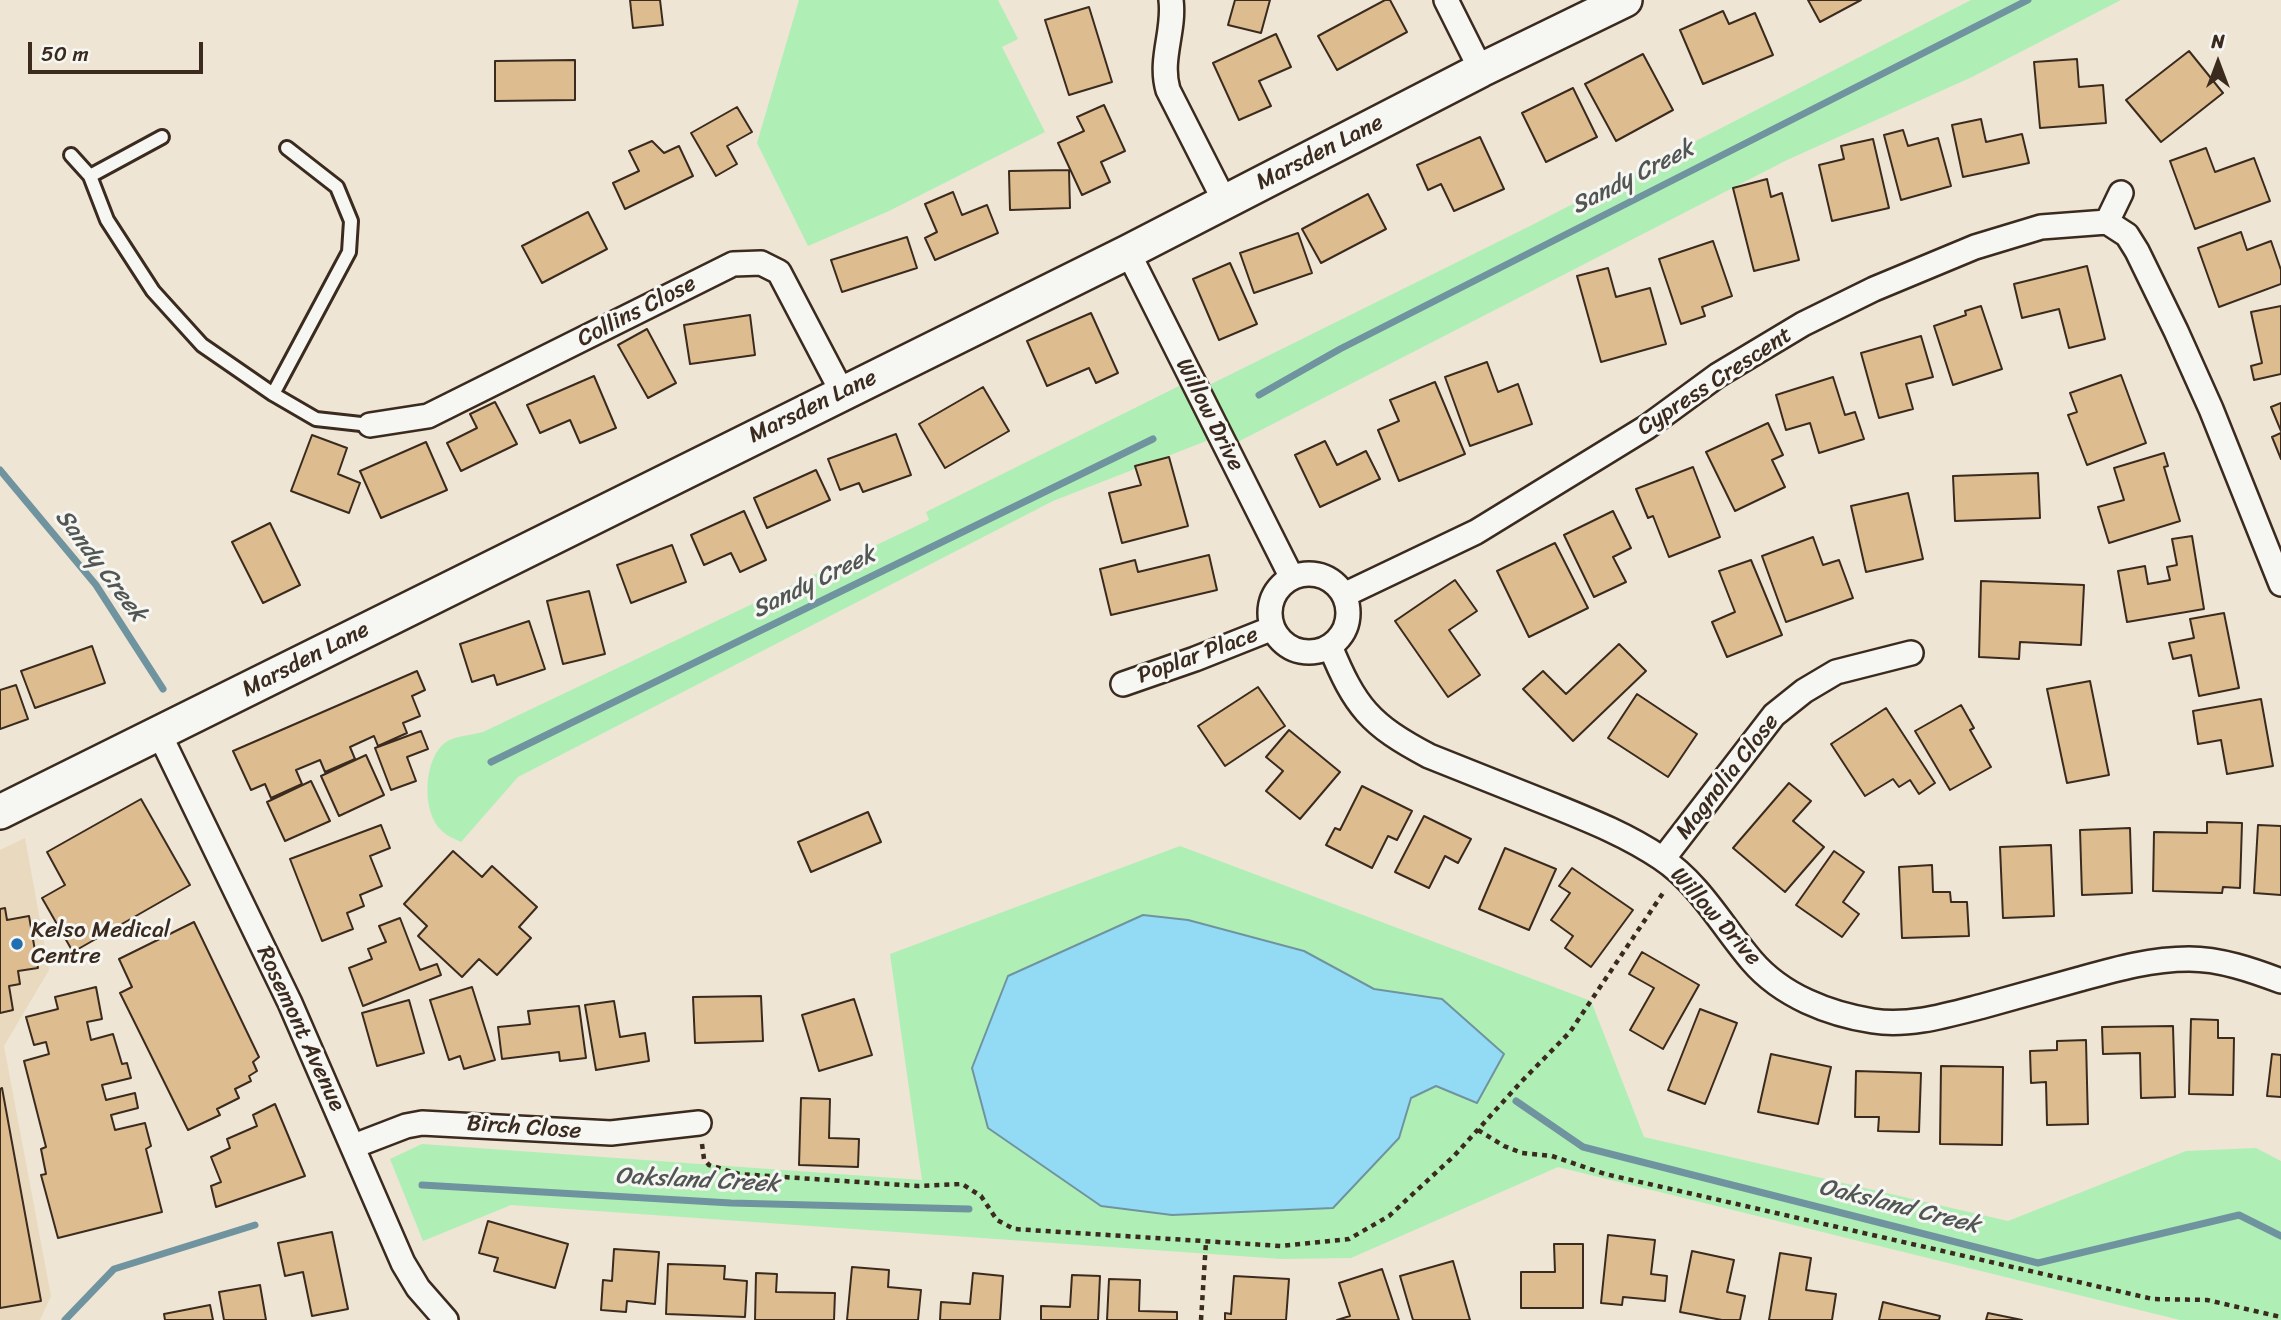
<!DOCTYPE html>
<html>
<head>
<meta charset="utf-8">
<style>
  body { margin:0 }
  #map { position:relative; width:2281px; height:1320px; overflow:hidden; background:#eee5d4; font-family:Sriracha,sans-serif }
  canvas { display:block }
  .north { position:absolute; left:2183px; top:28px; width:70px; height:70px; -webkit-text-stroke:5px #f6f6f2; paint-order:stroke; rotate:0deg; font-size:19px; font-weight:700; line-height:28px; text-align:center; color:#3b2a1e }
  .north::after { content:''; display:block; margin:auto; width:24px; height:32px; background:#3b2a1e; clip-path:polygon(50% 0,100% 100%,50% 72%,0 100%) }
  .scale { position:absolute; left:28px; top:42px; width:175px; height:32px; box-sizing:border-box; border:4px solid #3b2a1e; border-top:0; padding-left:9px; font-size:21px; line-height:24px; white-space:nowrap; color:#3b2a1e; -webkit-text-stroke:5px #f6f6f2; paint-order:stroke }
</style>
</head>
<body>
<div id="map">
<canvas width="2281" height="1320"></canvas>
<div class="north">N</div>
<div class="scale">50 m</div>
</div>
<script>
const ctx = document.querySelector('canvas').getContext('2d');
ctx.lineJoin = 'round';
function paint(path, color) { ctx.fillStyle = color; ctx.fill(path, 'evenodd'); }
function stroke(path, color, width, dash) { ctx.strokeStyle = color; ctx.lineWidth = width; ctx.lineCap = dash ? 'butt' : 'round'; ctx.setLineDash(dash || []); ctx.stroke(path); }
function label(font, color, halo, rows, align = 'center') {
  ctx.font = font + ' Sriracha,sans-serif'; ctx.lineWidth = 6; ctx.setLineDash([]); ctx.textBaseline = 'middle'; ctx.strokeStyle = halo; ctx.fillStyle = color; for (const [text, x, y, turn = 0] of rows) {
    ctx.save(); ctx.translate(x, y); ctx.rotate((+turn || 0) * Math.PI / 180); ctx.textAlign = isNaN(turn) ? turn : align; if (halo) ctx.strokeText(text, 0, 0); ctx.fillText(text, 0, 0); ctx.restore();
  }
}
const built = new Path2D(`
  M 25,838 L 49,970 L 4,1046 L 51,1296 L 40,1320 L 0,1320 L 0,850 Z`);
const green = new Path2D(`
  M 799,0 L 998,0 L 1018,39 L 1002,47 L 1045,132 L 889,211 L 808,246 L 757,143 Z
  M 1971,0 L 2121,0 L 1972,77 L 1787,160 L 1226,448 L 1219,436 L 1053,501 L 518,777 L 461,842 C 455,839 447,836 442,831 C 421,813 423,758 446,742 C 455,736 472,735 483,732 L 929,520 L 926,512 L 1191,380 L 1197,391 L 1528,227 Z
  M 1180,846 L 1591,1001 L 1644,1137 L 2008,1221 L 2186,1151 L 2256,1148 L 2281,1161 L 2281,1320 L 2180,1320 L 1558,1167 L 1351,1258 L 1282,1259 L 511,1205 L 423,1241 L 390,1159 L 422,1144 L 922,1180 L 890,954 Z`);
const water = new Path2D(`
  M 1143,915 L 1188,920 L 1304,951 L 1374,989 L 1442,999 L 1504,1054 L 1477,1103 L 1436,1086 L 1411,1098 L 1399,1138 L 1333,1208 L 1172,1215 L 1101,1206 L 988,1128 L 972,1068 L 1008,976 Z`);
const stream = new Path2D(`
  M 1259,395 L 1340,349 L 2028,0
  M 0,470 L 96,585 L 163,689
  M 491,762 L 1153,439
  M 1516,1101 L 1583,1147 L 2038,1263 L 2239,1215 L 2281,1236
  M 422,1185 L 731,1203 L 969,1209
  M 65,1320 L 114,1269 L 255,1225`);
const building = new Path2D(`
  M 630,0 L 660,0 L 663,25 L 633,28 Z
  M 1235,0 L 1270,0 L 1261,33 L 1228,25 Z
  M 1385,0 L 1390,0 L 1407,32 L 1337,70 L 1318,36 Z
  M 1808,0 L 1861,0 L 1820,22 Z
  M 1089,7 L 1112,82 L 1069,95 L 1045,20 Z
  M 1723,11 L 1729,24 L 1755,13 L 1773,55 L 1703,84 L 1680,30 Z
  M 1276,34 L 1291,67 L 1259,81 L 1271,106 L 1239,120 L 1213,63 Z
  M 2189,51 L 2223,93 L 2161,142 L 2126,100 Z
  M 1643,54 L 1673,110 L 1616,141 L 1585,84 Z
  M 2077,59 L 2079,87 L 2103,85 L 2106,123 L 2040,128 L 2034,62 Z
  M 575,60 L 575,100 L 495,101 L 495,61 Z
  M 1573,88 L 1597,137 L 1546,162 L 1522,113 Z
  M 1104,105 L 1125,151 L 1101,162 L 1110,182 L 1082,195 L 1058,143 L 1084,131 L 1077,117 Z
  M 737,107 L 752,132 L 727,146 L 737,164 L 716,176 L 691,133 Z
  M 1981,119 L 1986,142 L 2022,134 L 2029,163 L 1963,177 L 1952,125 Z
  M 1903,130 L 1908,146 L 1938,138 L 1951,186 L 1901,200 L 1884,135 Z
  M 1480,137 L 1504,189 L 1454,211 L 1441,184 L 1428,190 L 1417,165 Z
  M 1873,139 L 1889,208 L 1832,221 L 1819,165 L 1844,159 L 1841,146 Z
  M 652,141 L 664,153 L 679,146 L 693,176 L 625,209 L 613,183 L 639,171 L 629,151 Z
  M 2206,148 L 2215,172 L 2254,158 L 2270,201 L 2195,229 L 2170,161 Z
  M 1069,170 L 1070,208 L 1010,210 L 1009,171 Z
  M 1767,179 L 1771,197 L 1782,193 L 1799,260 L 1754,271 L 1733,188 Z
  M 953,192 L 962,215 L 987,205 L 998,233 L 935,260 L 925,238 L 937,232 L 925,204 Z
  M 1368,194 L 1386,229 L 1321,263 L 1302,229 Z
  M 588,212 L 607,249 L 542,283 L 522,246 Z
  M 2241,232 L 2247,250 L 2271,241 L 2281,270 L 2281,284 L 2219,307 L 2198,248 Z
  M 1298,233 L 1312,273 L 1254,293 L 1240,253 Z
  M 907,237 L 917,268 L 842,292 L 831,260 Z
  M 1713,241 L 1732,296 L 1702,307 L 1705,316 L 1681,324 L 1659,259 Z
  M 1230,263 L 1257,324 L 1219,340 L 1193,279 Z
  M 2087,266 L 2105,339 L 2069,348 L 2059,309 L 2022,318 L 2014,284 Z
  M 1608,268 L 1616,297 L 1650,288 L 1666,344 L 1601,362 L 1577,276 Z
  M 1981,306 L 2002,369 L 1953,385 L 1934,326 L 1966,315 L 1965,311 Z
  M 2281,306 L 2281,374 L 2254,380 L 2251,366 L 2262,363 L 2251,312 Z
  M 1091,313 L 1118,373 L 1096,383 L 1089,368 L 1047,386 L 1027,341 Z
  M 750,315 L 755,355 L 690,364 L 684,325 Z
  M 647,329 L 676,383 L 648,398 L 618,345 Z
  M 1921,336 L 1933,377 L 1906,384 L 1913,409 L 1879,418 L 1861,353 Z
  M 1487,362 L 1498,392 L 1518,384 L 1532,424 L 1470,446 L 1445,377 Z
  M 2121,375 L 2146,443 L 2087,465 L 2068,415 L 2077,412 L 2070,393 Z
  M 594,376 L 616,428 L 580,443 L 570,420 L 540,433 L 527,405 Z
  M 1833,377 L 1845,415 L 1855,412 L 1864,439 L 1819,453 L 1810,423 L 1786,430 L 1776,395 Z
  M 1435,382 L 1465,454 L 1399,481 L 1378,430 L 1399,421 L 1390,400 Z
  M 983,387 L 1009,431 L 945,468 L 919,424 Z
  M 495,402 L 517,444 L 461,471 L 447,443 L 477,428 L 470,414 Z
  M 2281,403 L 2281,431 L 2271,407 Z
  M 1768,423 L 1783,455 L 1772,460 L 1785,487 L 1735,511 L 1706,452 Z
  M 2281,433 L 2281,459 L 2272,437 Z
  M 896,434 L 911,475 L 863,492 L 859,483 L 840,490 L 828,459 Z
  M 312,435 L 347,448 L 338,474 L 360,483 L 349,513 L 291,491 Z
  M 1325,441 L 1337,465 L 1366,451 L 1380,479 L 1320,507 L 1295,455 Z
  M 426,442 L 447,490 L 381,518 L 360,471 Z
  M 2164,453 L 2168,466 L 2164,467 L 2180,521 L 2109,543 L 2098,507 L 2124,500 L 2114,468 Z
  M 1169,457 L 1188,526 L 1122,543 L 1109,493 L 1141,485 L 1135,466 Z
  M 1693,467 L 1720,537 L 1669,557 L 1653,516 L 1648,518 L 1636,489 Z
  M 816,470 L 830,500 L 767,528 L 754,498 Z
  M 2038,473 L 2040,518 L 1955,521 L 1953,476 Z
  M 1908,493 L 1923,559 L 1866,572 L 1851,506 Z
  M 744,511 L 766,560 L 740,572 L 731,553 L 704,565 L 691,535 Z
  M 1613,511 L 1631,548 L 1613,557 L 1626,582 L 1594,597 L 1564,535 Z
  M 270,523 L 300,585 L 263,603 L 232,542 Z
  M 2192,536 L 2204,609 L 2127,622 L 2118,571 L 2145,566 L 2148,584 L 2170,580 L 2167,567 L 2177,565 L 2172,539 Z
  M 1813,537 L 1823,565 L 1839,560 L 1853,598 L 1786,622 L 1762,556 Z
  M 1555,543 L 1588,608 L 1529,637 L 1497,571 Z
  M 672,545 L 686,582 L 631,603 L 617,565 Z
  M 1209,555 L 1217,590 L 1111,615 L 1100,569 L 1135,560 L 1138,572 Z
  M 1751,560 L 1782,635 L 1727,657 L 1712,622 L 1735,612 L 1719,571 Z
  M 1455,580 L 1477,611 L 1449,630 L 1480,675 L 1448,697 L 1395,621 Z
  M 1981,581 L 2084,585 L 2081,645 L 2020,642 L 2019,659 L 1979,657 Z
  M 589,591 L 605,654 L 563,664 L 547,601 Z
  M 2224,613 L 2239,688 L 2199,696 L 2191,655 L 2173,659 L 2169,643 L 2194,638 L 2190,619 Z
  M 529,621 L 545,669 L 497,685 L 494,675 L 472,682 L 460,644 Z
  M 1619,644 L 1646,671 L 1573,741 L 1523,689 L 1543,671 L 1566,694 Z
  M 92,646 L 105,683 L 35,708 L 21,671 Z
  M 417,671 L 425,690 L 412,696 L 420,716 L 403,723 L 407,733 L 378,746 L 374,736 L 350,747 L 355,759 L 325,772 L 320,760 L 296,770 L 302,784 L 271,798 L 265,784 L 251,790 L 233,751 Z
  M 2090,681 L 2109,775 L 2067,783 L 2047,689 Z
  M 16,685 L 28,719 L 0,729 L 0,690 Z
  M 1258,687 L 1285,726 L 1225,766 L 1198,726 Z
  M 1637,694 L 1697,734 L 1668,777 L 1608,738 Z
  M 2261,699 L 2273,766 L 2227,774 L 2221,740 L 2198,744 L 2193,711 Z
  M 1961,705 L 1974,728 L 1970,730 L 1991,767 L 1950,790 L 1915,731 Z
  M 1886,708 L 1935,783 L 1919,794 L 1910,780 L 1899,787 L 1893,779 L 1865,796 L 1831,744 Z
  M 1289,730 L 1340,772 L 1300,819 L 1266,791 L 1283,771 L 1266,757 Z
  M 421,731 L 428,749 L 407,757 L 416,781 L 391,790 L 375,748 Z
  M 366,755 L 384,795 L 339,816 L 321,776 Z
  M 311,781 L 330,821 L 285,841 L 267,802 Z
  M 1789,783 L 1811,801 L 1793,821 L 1824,847 L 1785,892 L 1733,848 Z
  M 1362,786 L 1412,811 L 1397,840 L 1388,836 L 1372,868 L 1326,845 L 1335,828 L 1340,830 Z
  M 141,799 L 190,885 L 73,952 L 42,898 L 65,885 L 47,852 Z
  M 868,812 L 881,842 L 811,872 L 798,842 Z
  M 1424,816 L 1471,839 L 1458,863 L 1445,856 L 1429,888 L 1395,872 Z
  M 2207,822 L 2242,823 L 2240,888 L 2223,887 L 2222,893 L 2153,891 L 2154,832 L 2207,833 Z
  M 381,825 L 390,848 L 370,856 L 382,886 L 360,895 L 364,906 L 347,913 L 353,929 L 322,941 L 290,859 Z
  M 2258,825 L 2281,826 L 2281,895 L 2254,893 Z
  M 2130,828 L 2132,893 L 2082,895 L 2080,830 Z
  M 2051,845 L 2054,916 L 2003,918 L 2000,847 Z
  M 1505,848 L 1556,869 L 1529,930 L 1479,909 Z
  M 453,851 L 482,877 L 492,866 L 537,907 L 519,927 L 531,938 L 497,975 L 479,959 L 462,977 L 418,936 L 427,926 L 404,904 Z
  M 1834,851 L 1864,872 L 1843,902 L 1859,914 L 1842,937 L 1796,905 Z
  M 1932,865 L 1933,892 L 1950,892 L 1951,902 L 1967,902 L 1969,936 L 1902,938 L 1899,867 Z
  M 1572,868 L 1633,910 L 1591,967 L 1565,948 L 1573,936 L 1551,920 L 1570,893 L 1559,886 Z
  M 5,908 L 7,920 L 29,916 L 38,968 L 18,971 L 20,984 L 9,986 L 13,1010 L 0,1013 L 0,909 Z
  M 400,918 L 420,970 L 437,964 L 441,975 L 363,1006 L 349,968 L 372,959 L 368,949 L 386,942 L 379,926 Z
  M 194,922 L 259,1057 L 253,1062 L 257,1071 L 249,1076 L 251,1081 L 235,1089 L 239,1098 L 217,1109 L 220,1115 L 188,1130 L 120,993 L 132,987 L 119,959 Z
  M 1642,952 L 1699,985 L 1663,1049 L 1630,1030 L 1654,988 L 1629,974 Z
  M 96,987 L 102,1019 L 87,1022 L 91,1040 L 113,1034 L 122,1064 L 127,1063 L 131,1078 L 102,1085 L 106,1100 L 135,1093 L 138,1108 L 111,1115 L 115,1130 L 145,1123 L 151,1146 L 146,1149 L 162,1212 L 58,1238 L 41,1175 L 46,1174 L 41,1149 L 46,1147 L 24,1061 L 49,1054 L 46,1042 L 34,1045 L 26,1017 L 58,1009 L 55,997 Z
  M 472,987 L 495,1060 L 464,1069 L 460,1056 L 449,1060 L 430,1000 Z
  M 761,996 L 763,1041 L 695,1043 L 693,997 Z
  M 854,999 L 872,1055 L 819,1071 L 802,1015 Z
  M 409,1000 L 424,1053 L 377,1066 L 362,1013 Z
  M 614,1001 L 620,1037 L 645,1033 L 649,1061 L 596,1070 L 585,1005 Z
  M 579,1006 L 586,1058 L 560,1061 L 559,1052 L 502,1059 L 498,1027 L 530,1024 L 528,1011 Z
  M 1700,1009 L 1737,1023 L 1705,1104 L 1668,1090 Z
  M 2191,1019 L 2218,1020 L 2218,1038 L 2234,1038 L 2233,1095 L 2189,1094 Z
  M 2173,1026 L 2175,1097 L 2141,1098 L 2140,1053 L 2103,1054 L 2102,1027 Z
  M 2086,1040 L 2088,1124 L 2047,1125 L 2046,1082 L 2031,1083 L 2030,1051 L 2057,1050 L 2057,1041 Z
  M 1771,1054 L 1831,1067 L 1818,1124 L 1758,1112 Z
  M 2272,1054 L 2281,1055 L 2281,1097 L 2267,1096 Z
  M 1941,1066 L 2003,1067 L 2002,1145 L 1940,1144 Z
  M 1856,1071 L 1921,1073 L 1919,1132 L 1878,1131 L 1879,1117 L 1855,1117 Z
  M 2,1088 L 41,1301 L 0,1308 L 0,1089 Z
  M 801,1098 L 830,1099 L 829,1138 L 859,1139 L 858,1167 L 799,1165 Z
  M 275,1104 L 305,1176 L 216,1207 L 211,1186 L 221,1182 L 211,1157 L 230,1148 L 227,1139 L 257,1126 L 253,1115 Z
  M 488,1221 L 568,1244 L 555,1288 L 494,1271 L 498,1258 L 479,1253 Z
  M 332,1232 L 348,1309 L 312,1316 L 303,1272 L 285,1276 L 278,1243 Z
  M 1608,1235 L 1655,1240 L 1651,1274 L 1667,1276 L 1665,1301 L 1623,1297 L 1622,1305 L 1601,1303 Z
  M 1554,1244 L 1583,1244 L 1583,1308 L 1521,1308 L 1521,1272 L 1555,1272 Z
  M 614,1249 L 659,1252 L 655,1304 L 627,1301 L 626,1312 L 601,1310 L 603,1280 L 612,1281 Z
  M 1692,1251 L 1734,1260 L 1727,1292 L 1745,1296 L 1740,1320 L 1722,1320 L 1680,1312 Z
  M 1780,1253 L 1811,1258 L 1806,1290 L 1836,1294 L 1832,1320 L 1769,1320 Z
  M 1453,1261 L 1470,1320 L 1413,1320 L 1400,1276 Z
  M 668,1264 L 725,1266 L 724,1279 L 747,1281 L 745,1317 L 666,1314 Z
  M 852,1267 L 889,1270 L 888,1287 L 921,1290 L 918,1320 L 847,1320 Z
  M 1382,1269 L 1399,1320 L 1337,1320 L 1350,1316 L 1339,1283 Z
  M 756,1273 L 777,1274 L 776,1292 L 835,1293 L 834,1320 L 755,1320 Z
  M 973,1273 L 1003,1276 L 1000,1320 L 940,1320 L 941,1302 L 970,1304 Z
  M 1072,1275 L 1100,1276 L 1098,1320 L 1041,1320 L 1041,1306 L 1070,1307 Z
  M 1234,1276 L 1289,1279 L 1286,1320 L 1225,1320 L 1225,1313 L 1231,1314 Z
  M 1109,1279 L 1140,1280 L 1139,1311 L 1177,1312 L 1177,1320 L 1107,1320 Z
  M 260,1285 L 266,1320 L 224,1320 L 219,1292 Z
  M 1883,1302 L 1940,1316 L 1939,1320 L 1879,1320 Z
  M 210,1305 L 213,1320 L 165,1320 L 164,1314 Z
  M 1988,1313 L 2022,1320 L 1986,1320 Z`);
const path = new Path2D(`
  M 1478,1130 L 1504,1146 L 1522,1153 L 1552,1156 L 1605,1174 L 2153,1299 L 2207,1300 L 2281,1317
  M 702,1144 L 704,1159 L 709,1165 L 739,1174 L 918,1186 L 962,1184 L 981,1196 L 997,1220 L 1014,1229 L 1281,1246 L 1349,1239 L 1389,1216 L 1454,1156 L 1521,1082 L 1570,1032 L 1665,890
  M 1201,1320 L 1206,1242`);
const lane = new Path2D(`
  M 71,155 L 90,176 L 107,220 L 153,291 L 202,345 L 273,394 L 316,419 L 370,425
  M 90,176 L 162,137
  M 273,394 L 349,252 L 351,221 L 337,187 L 287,148`);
const street = new Path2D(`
  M 1171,0 C 1175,31 1159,59 1168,90 L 1225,202
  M 1446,0 L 1481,70
  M 2107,222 L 2121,193
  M 1128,252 L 1292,578
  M 370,425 L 428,416 L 733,264 L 761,263 L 779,272 L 842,392
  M1270 613a39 39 0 1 1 78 0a39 39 0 1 1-78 0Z
  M 1344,595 L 1476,532 L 1647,427 L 1718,375 L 1803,324 L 1874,289 L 1975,247 L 2041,227 L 2107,222 L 2127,235 L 2137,251 L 2176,331 L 2211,409 L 2281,584
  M 1330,646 C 1355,707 1370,725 1429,756 C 1470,772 1511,789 1552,805 C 1589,820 1627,835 1661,858 C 1700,884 1722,926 1752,961 C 1782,996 1829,1014 1873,1021 C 1908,1027 1948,1015 1983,1006 C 2015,997 2047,988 2080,979 C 2116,969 2151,959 2189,959 C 2220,959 2252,970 2281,981
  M 1123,684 L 1195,659 L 1273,628
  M 159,733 L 290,1003 L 403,1263 L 418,1288 L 446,1320
  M 1663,859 L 1774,715 L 1804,691 L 1836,672 L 1911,653
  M 354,1146 L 406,1126 L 422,1123 L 611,1133 L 699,1123`);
const secondary = new Path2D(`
  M 0,812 L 1128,252 L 1481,70 L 1625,0`);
const markers = [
  [17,944,7,"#1f6fb2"]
];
const streetNames = [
  ["Marsden Lane",1320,153,-27],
  ["Collins Close",637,312,-27],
  ["Cypress Crescent",1715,382,-33],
  ["Marsden Lane",813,407,-26],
  ["Willow Drive",1209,415,63],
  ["Poplar Place",1198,656,-20],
  ["Marsden Lane",306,660,-27],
  ["Magnolia Close",1728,777,-52],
  ["Willow Drive",1715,917,48],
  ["Rosemont Avenue",300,1029,65],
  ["Birch Close",524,1128,4]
];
const poiNames = [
  ["Kelso Medical",31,931],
  ["Centre",31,957]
];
const waterNames = [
  ["Sandy Creek",1633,178,-27],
  ["Sandy Creek",100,566,53],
  ["Sandy Creek",814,583,-26],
  ["Oaksland Creek",697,1181,3],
  ["Oaksland Creek",1899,1207,14]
];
paint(built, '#e9d9bf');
paint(green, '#afefb6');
paint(water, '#93dbf5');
stroke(water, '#70949f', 2);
stroke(stream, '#70949f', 7);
paint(building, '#ddbc8f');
stroke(building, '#3b2a1e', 2);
stroke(lane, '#3b2a1e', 18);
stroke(street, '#3b2a1e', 28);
stroke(secondary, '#3b2a1e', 38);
stroke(path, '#3b2a1e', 4.5, [5, 5]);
stroke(lane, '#f6f6f2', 12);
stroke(street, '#f6f6f2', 23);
stroke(secondary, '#f6f6f2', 33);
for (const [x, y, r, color] of markers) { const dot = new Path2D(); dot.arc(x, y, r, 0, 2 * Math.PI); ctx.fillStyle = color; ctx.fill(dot); stroke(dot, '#f6f6f2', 2.5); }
label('23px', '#3b2a1e', '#f6f6f2', streetNames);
label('23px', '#3b2a1e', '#f6f6f2', poiNames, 'left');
label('italic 24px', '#515654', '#f6f6f2', waterNames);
</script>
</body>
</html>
